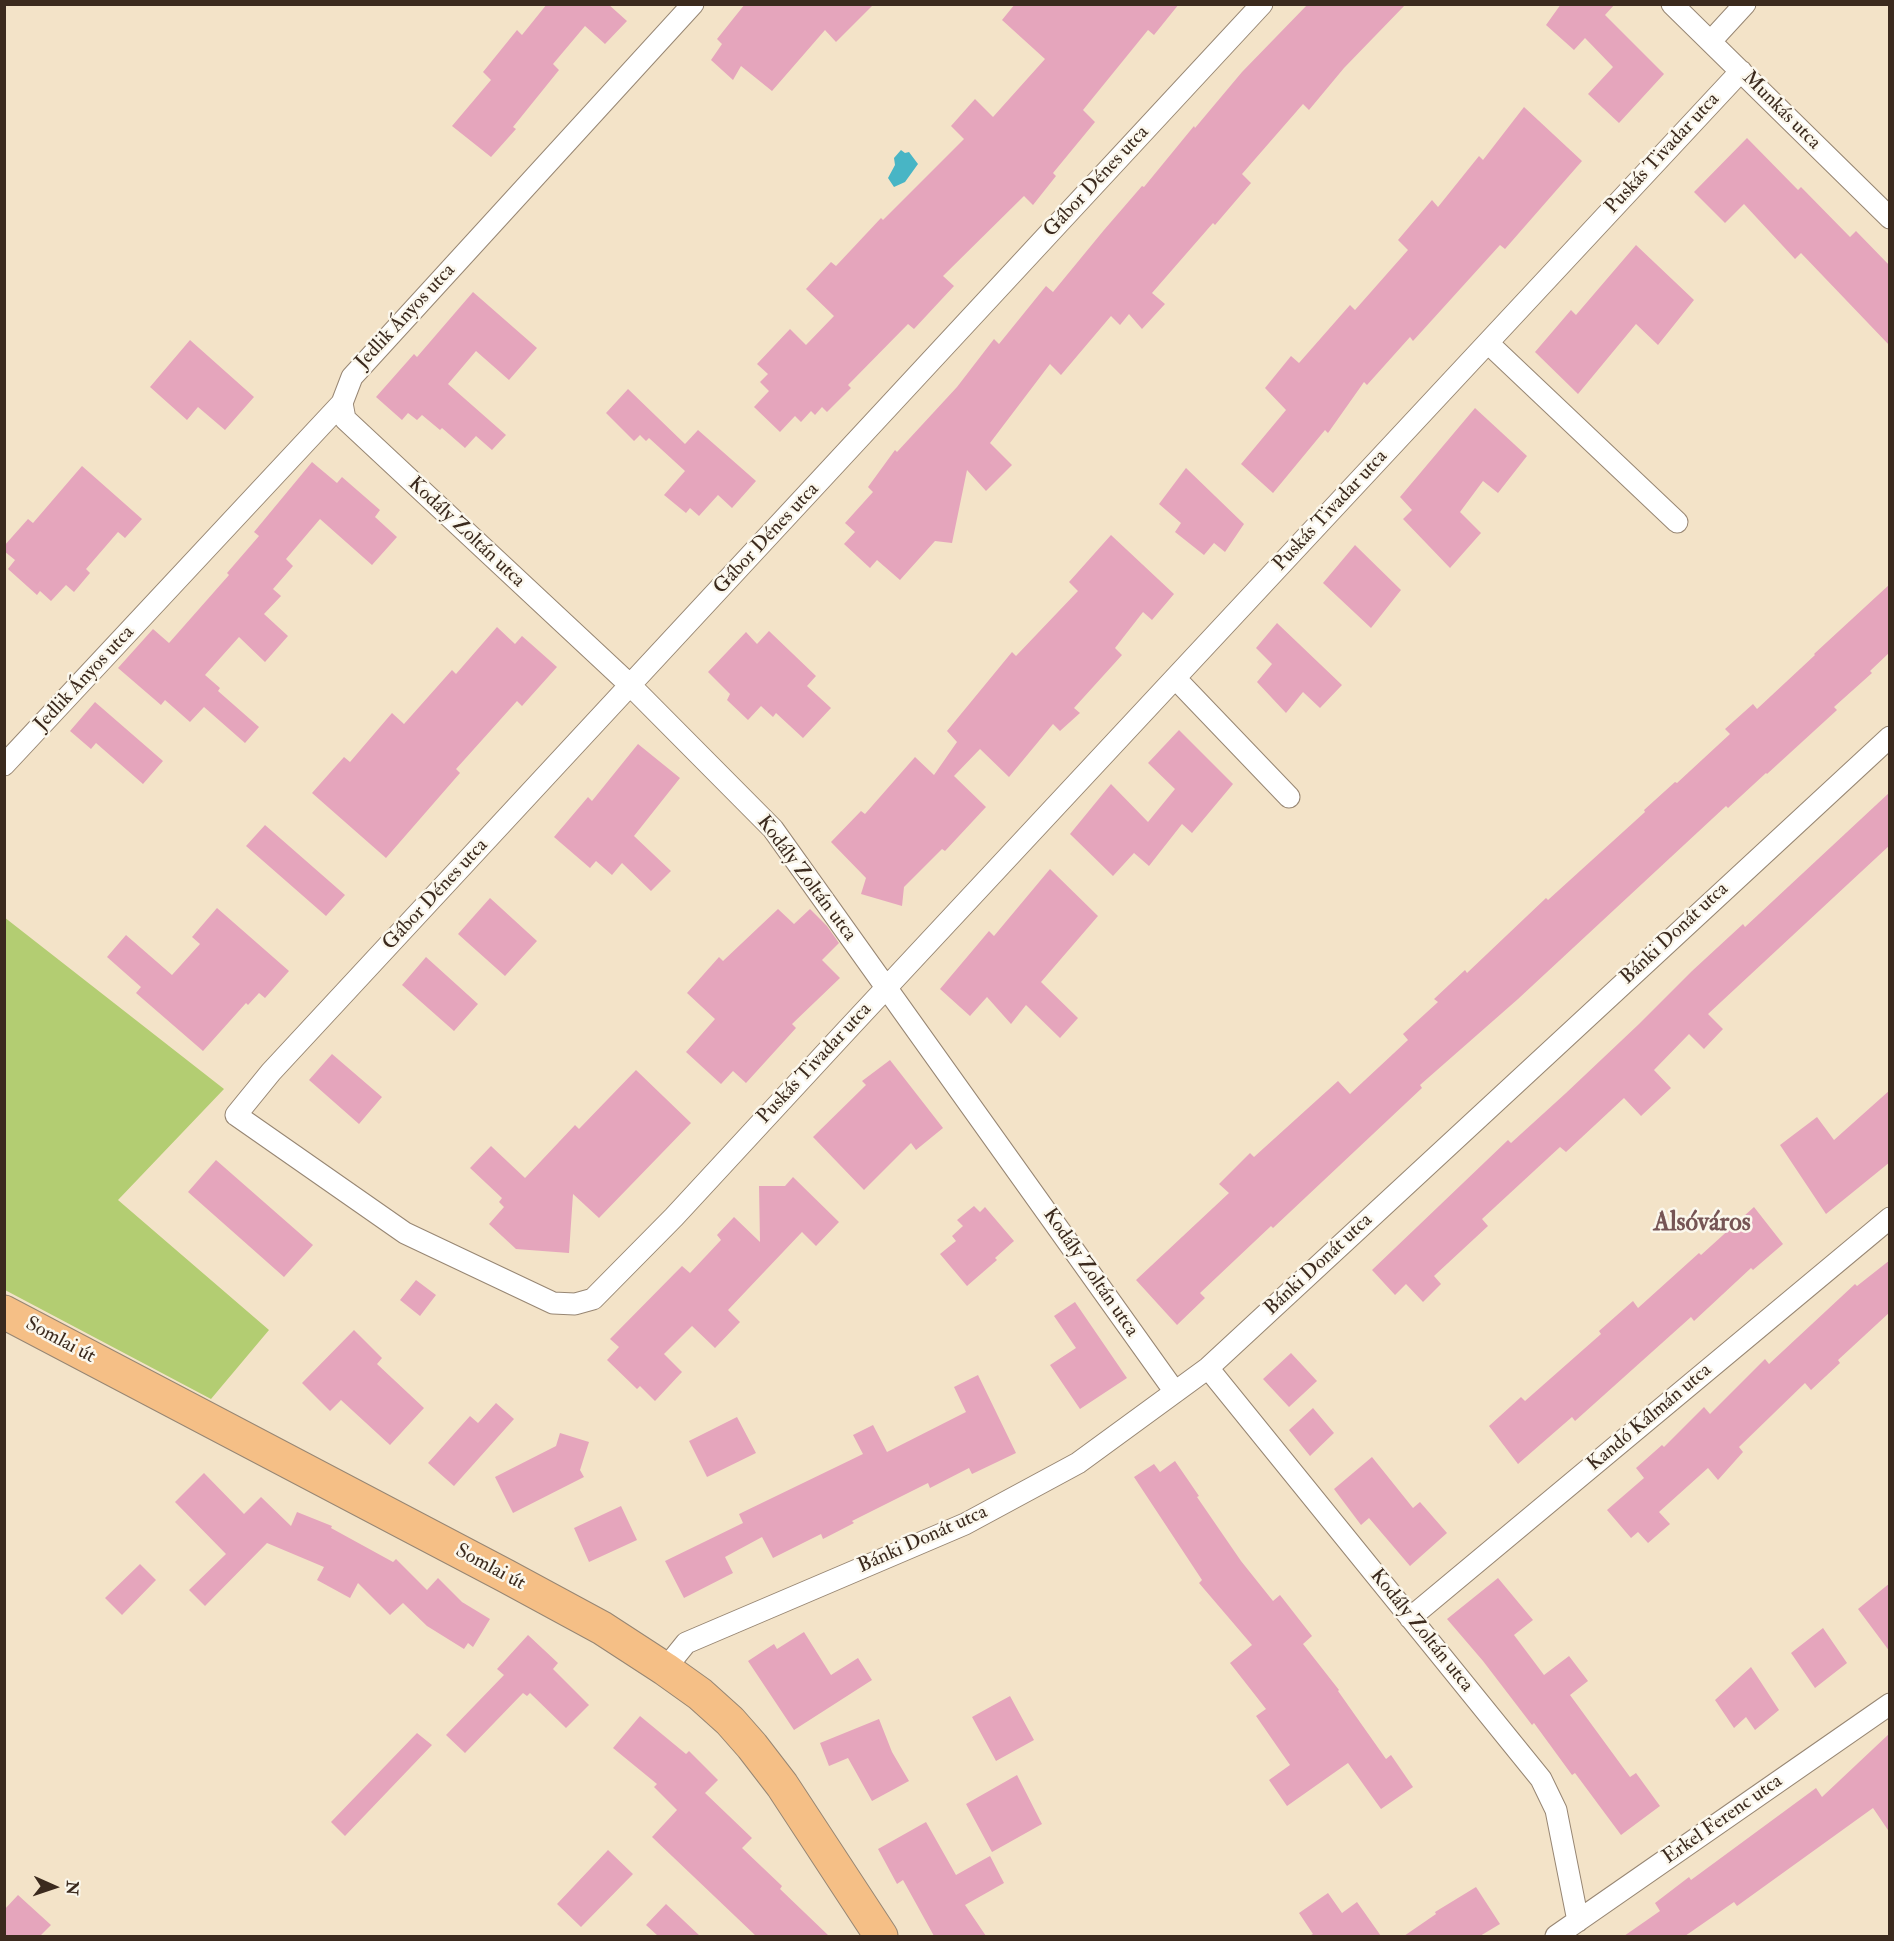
<!DOCTYPE html>
<html>
<head>
<meta charset="utf-8">
<style>
  body { margin:0 }
  #map { position:relative; width:1894px; height:1941px; overflow:hidden; background:#f3e3c8; font-family:"IM FELL Double Pica",serif }
  canvas { display:block }
  .frame { position:absolute; inset:0; border:6px solid #3b2a1e; pointer-events:none }
  .north { position:absolute; left:24px; top:1857px; width:60px; height:60px; -webkit-text-stroke:4px #fbf7ec; paint-order:stroke; rotate:93deg; font-size:16px; font-weight:700; line-height:24px; text-align:center; color:#3b2a1e }
  .north::after { content:''; display:block; margin:auto; width:21px; height:27px; background:#3b2a1e; clip-path:polygon(50% 0,100% 100%,50% 72%,0 100%) }
</style>
</head>
<body>
<div id="map">
<canvas width="1894" height="1941"></canvas>
<div class="frame"></div>
<div class="north">N</div>
</div>
<script>
const ctx = document.querySelector('canvas').getContext('2d');
ctx.lineJoin = 'round';
function paint(path, color) { ctx.fillStyle = color; ctx.fill(path, 'evenodd'); }
function stroke(path, color, width, dash) { ctx.strokeStyle = color; ctx.lineWidth = width; ctx.lineCap = dash ? 'butt' : 'round'; ctx.setLineDash(dash || []); ctx.stroke(path); }
function label(font, color, halo, rows, align = 'center') {
  ctx.font = font + ' "IM FELL Double Pica",serif'; ctx.lineWidth = 5; ctx.setLineDash([]); ctx.textBaseline = 'middle'; ctx.strokeStyle = halo; ctx.fillStyle = color; for (const [text, x, y, turn = 0] of rows) {
    ctx.save(); ctx.translate(x, y); ctx.rotate((+turn || 0) * Math.PI / 180); ctx.textAlign = isNaN(turn) ? turn : align; if (halo) ctx.strokeText(text, 0, 0); ctx.fillText(text, 0, 0); ctx.restore();
  }
}
const green = new Path2D(`
  M 4,917 L 224,1089 L 118,1200 L 269,1330 L 211,1399 L 5,1290 Z`);
const water = new Path2D(`
  M 901,150 L 905,153 L 909,152 L 918,164 L 905,182 L 894,187 L 888,178 L 895,165 L 894,158 Z`);
const building = new Path2D(`
  M 547,4 L 608,4 L 627,21 L 605,44 L 585,26 L 553,64 L 559,70 L 513,127 L 516,129 L 491,157 L 452,126 L 491,80 L 483,72 L 517,30 L 522,35 Z
  M 745,4 L 874,4 L 836,42 L 825,30 L 772,91 L 741,66 L 733,80 L 711,60 L 722,44 L 717,39 Z
  M 1015,4 L 1179,4 L 1154,35 L 1148,30 L 1083,110 L 1095,122 L 1053,173 L 1056,176 L 1033,205 L 1024,196 L 943,276 L 954,286 L 914,329 L 908,324 L 848,385 L 851,388 L 827,412 L 822,407 L 815,415 L 811,411 L 801,422 L 795,416 L 780,432 L 754,407 L 769,391 L 760,382 L 768,374 L 757,364 L 790,329 L 806,345 L 834,316 L 806,289 L 831,262 L 836,266 L 881,218 L 883,220 L 964,139 L 951,126 L 975,99 L 993,117 L 1045,59 L 1002,20 Z
  M 1308,4 L 1406,4 L 1344,68 L 1309,110 L 1303,104 L 1242,174 L 1251,183 L 1215,225 L 1213,223 L 1152,293 L 1165,304 L 1142,329 L 1129,314 L 1120,325 L 1111,316 L 1061,375 L 1050,364 L 990,443 L 1012,465 L 986,491 L 967,470 L 952,543 L 935,541 L 900,580 L 877,560 L 870,568 L 844,544 L 855,532 L 845,523 L 873,492 L 868,487 L 895,450 L 897,452 L 957,387 L 994,339 L 999,344 L 1046,286 L 1053,292 L 1104,230 L 1142,186 L 1144,187 L 1194,126 L 1195,128 L 1242,72 Z
  M 1561,4 L 1615,4 L 1605,15 L 1664,74 L 1619,123 L 1588,94 L 1613,67 L 1585,38 L 1574,50 L 1546,25 Z
  M 1524,107 L 1582,161 L 1505,249 L 1500,245 L 1413,341 L 1410,337 L 1367,385 L 1364,382 L 1328,433 L 1325,430 L 1273,493 L 1241,464 L 1286,410 L 1265,388 L 1291,356 L 1299,363 L 1350,305 L 1355,310 L 1408,250 L 1398,240 L 1432,200 L 1438,207 L 1479,156 L 1483,160 Z
  M 1747,138 L 1798,190 L 1801,187 L 1850,237 L 1856,231 L 1890,266 L 1890,346 L 1801,253 L 1795,259 L 1744,204 L 1725,223 L 1694,192 Z
  M 1636,245 L 1694,300 L 1658,345 L 1636,324 L 1578,394 L 1535,352 L 1571,310 L 1576,315 Z
  M 473,292 L 537,348 L 509,380 L 476,351 L 448,384 L 506,435 L 492,450 L 476,436 L 465,448 L 442,428 L 440,430 L 422,415 L 417,420 L 408,413 L 402,420 L 376,397 L 414,354 L 417,357 Z
  M 190,340 L 254,397 L 225,430 L 198,407 L 187,420 L 150,387 Z
  M 628,389 L 685,444 L 698,430 L 756,481 L 732,508 L 718,495 L 699,516 L 690,508 L 686,513 L 664,495 L 685,471 L 649,438 L 646,441 L 640,435 L 634,441 L 606,413 Z
  M 1475,408 L 1527,456 L 1498,493 L 1483,481 L 1460,512 L 1481,533 L 1450,568 L 1403,519 L 1412,510 L 1400,497 Z
  M 312,462 L 337,483 L 342,477 L 380,510 L 375,517 L 397,537 L 372,565 L 320,519 L 286,559 L 293,566 L 273,589 L 281,596 L 264,614 L 288,636 L 265,662 L 239,637 L 205,675 L 220,688 L 218,691 L 259,727 L 245,743 L 204,707 L 190,722 L 165,700 L 161,705 L 118,668 L 153,629 L 169,643 L 229,575 L 227,573 L 259,536 L 254,532 Z
  M 82,466 L 142,519 L 125,538 L 118,532 L 86,569 L 90,573 L 74,592 L 66,585 L 51,601 L 40,591 L 37,595 L 8,569 L 15,560 L 4,551 L 4,546 L 28,519 L 33,523 Z
  M 1186,468 L 1244,524 L 1225,552 L 1214,543 L 1204,555 L 1175,532 L 1181,523 L 1159,504 Z
  M 1111,535 L 1174,594 L 1152,620 L 1143,612 L 1115,648 L 1122,655 L 1074,708 L 1080,713 L 1060,731 L 1053,724 L 1009,777 L 980,749 L 954,776 L 986,807 L 945,851 L 942,849 L 904,887 L 902,906 L 861,894 L 866,878 L 831,842 L 861,811 L 865,814 L 915,757 L 934,775 L 957,742 L 947,731 L 1012,652 L 1016,656 L 1078,591 L 1069,582 Z
  M 1355,545 L 1401,590 L 1371,628 L 1323,583 Z
  M 1890,584 L 1890,652 L 1870,671 L 1872,673 L 1834,707 L 1837,710 L 1767,774 L 1766,773 L 1728,808 L 1726,806 L 1518,999 L 1420,1085 L 1422,1088 L 1273,1228 L 1271,1226 L 1200,1293 L 1205,1298 L 1177,1325 L 1136,1280 L 1229,1193 L 1219,1184 L 1250,1153 L 1254,1157 L 1338,1081 L 1350,1094 L 1408,1040 L 1403,1034 L 1438,1002 L 1434,999 L 1465,970 L 1467,973 L 1546,898 L 1548,900 L 1645,812 L 1644,810 L 1675,782 L 1677,783 L 1730,734 L 1725,729 L 1753,704 L 1757,709 L 1815,655 L 1814,654 Z
  M 1277,623 L 1342,685 L 1320,708 L 1303,692 L 1286,713 L 1257,682 L 1272,664 L 1256,648 Z
  M 497,627 L 515,644 L 522,636 L 557,667 L 522,706 L 517,701 L 456,769 L 460,773 L 386,858 L 312,793 L 344,757 L 350,762 L 392,713 L 404,724 L 452,670 L 456,674 Z
  M 769,631 L 816,676 L 807,686 L 831,708 L 803,738 L 776,713 L 773,717 L 761,706 L 748,720 L 727,700 L 730,694 L 708,672 L 746,632 L 757,644 Z
  M 95,702 L 163,761 L 143,784 L 96,743 L 91,749 L 70,731 Z
  M 1179,730 L 1233,784 L 1192,833 L 1182,824 L 1149,866 L 1134,853 L 1113,876 L 1070,834 L 1111,784 L 1148,822 L 1175,789 L 1148,763 Z
  M 638,744 L 680,778 L 634,836 L 671,871 L 651,891 L 622,863 L 612,875 L 596,861 L 590,868 L 554,837 L 588,797 L 592,801 Z
  M 1890,792 L 1890,845 L 1708,1014 L 1723,1029 L 1704,1049 L 1689,1034 L 1654,1070 L 1671,1088 L 1641,1116 L 1624,1098 L 1566,1152 L 1560,1147 L 1482,1219 L 1488,1226 L 1434,1276 L 1441,1284 L 1423,1302 L 1406,1284 L 1395,1295 L 1372,1270 L 1508,1140 L 1511,1143 L 1566,1093 L 1639,1024 L 1692,971 L 1743,924 L 1745,927 Z
  M 265,825 L 345,895 L 326,916 L 246,846 Z
  M 1050,869 L 1098,916 L 1041,982 L 1078,1018 L 1060,1038 L 1026,1005 L 1011,1024 L 987,997 L 970,1016 L 940,989 L 989,931 L 994,936 Z
  M 490,898 L 537,941 L 505,976 L 458,934 Z
  M 217,908 L 289,971 L 265,998 L 259,993 L 248,1005 L 246,1003 L 203,1051 L 136,993 L 141,987 L 107,957 L 126,935 L 172,975 L 200,944 L 192,937 Z
  M 778,909 L 794,924 L 810,909 L 827,926 L 839,943 L 822,960 L 840,978 L 792,1024 L 796,1028 L 746,1083 L 733,1071 L 721,1084 L 686,1052 L 715,1019 L 687,993 L 719,957 L 723,961 Z
  M 426,957 L 478,1004 L 454,1031 L 402,985 Z
  M 332,1054 L 382,1097 L 359,1124 L 309,1080 Z
  M 890,1060 L 943,1128 L 916,1150 L 911,1143 L 864,1190 L 813,1137 L 866,1085 L 862,1081 Z
  M 636,1070 L 691,1123 L 599,1218 L 573,1194 L 569,1253 L 516,1249 L 489,1224 L 504,1207 L 499,1202 L 502,1198 L 470,1168 L 491,1146 L 525,1178 L 575,1125 L 579,1129 Z
  M 1890,1090 L 1890,1162 L 1826,1214 L 1780,1145 L 1817,1117 L 1834,1140 Z
  M 216,1160 L 313,1245 L 284,1277 L 188,1192 Z
  M 793,1177 L 839,1222 L 816,1246 L 802,1232 L 728,1310 L 740,1322 L 715,1348 L 692,1326 L 664,1354 L 682,1372 L 655,1401 L 640,1386 L 637,1389 L 607,1360 L 619,1347 L 610,1339 L 682,1266 L 690,1273 L 721,1240 L 717,1235 L 734,1217 L 760,1242 L 759,1186 L 785,1186 Z
  M 974,1206 L 980,1212 L 985,1207 L 1014,1241 L 995,1258 L 997,1260 L 967,1286 L 940,1254 L 956,1241 L 952,1236 L 963,1226 L 957,1220 Z
  M 1754,1207 L 1783,1244 L 1753,1270 L 1751,1268 L 1694,1321 L 1691,1317 L 1575,1421 L 1572,1417 L 1518,1464 L 1489,1426 L 1521,1397 L 1525,1401 L 1601,1334 L 1599,1331 L 1633,1301 L 1638,1308 L 1699,1253 L 1701,1255 Z
  M 1890,1260 L 1890,1312 L 1838,1360 L 1840,1363 L 1811,1390 L 1805,1383 L 1739,1447 L 1743,1452 L 1718,1480 L 1708,1468 L 1659,1512 L 1670,1524 L 1648,1543 L 1638,1532 L 1631,1538 L 1607,1510 L 1644,1478 L 1636,1468 L 1662,1445 L 1664,1447 L 1704,1407 L 1710,1414 L 1765,1359 L 1769,1364 L 1855,1284 L 1857,1286 Z
  M 416,1280 L 436,1295 L 420,1316 L 400,1300 Z
  M 1075,1302 L 1127,1378 L 1080,1409 L 1050,1365 L 1076,1348 L 1054,1316 Z
  M 354,1330 L 382,1358 L 377,1364 L 424,1408 L 390,1445 L 341,1400 L 330,1411 L 302,1383 Z
  M 1291,1353 L 1317,1381 L 1289,1407 L 1263,1379 Z
  M 978,1375 L 1016,1453 L 972,1474 L 969,1468 L 930,1488 L 928,1483 L 852,1521 L 854,1523 L 823,1539 L 821,1534 L 773,1558 L 762,1537 L 725,1557 L 733,1573 L 684,1598 L 665,1561 L 743,1523 L 739,1514 L 863,1454 L 853,1435 L 873,1425 L 887,1452 L 966,1412 L 954,1387 Z
  M 496,1403 L 514,1419 L 454,1486 L 428,1463 L 470,1416 L 478,1423 Z
  M 1313,1408 L 1334,1433 L 1310,1456 L 1289,1430 Z
  M 737,1417 L 756,1453 L 707,1477 L 689,1441 Z
  M 560,1433 L 589,1442 L 580,1470 L 584,1477 L 513,1513 L 495,1477 L 556,1446 Z
  M 1372,1457 L 1413,1508 L 1420,1502 L 1447,1533 L 1410,1566 L 1369,1518 L 1361,1525 L 1334,1489 Z
  M 1175,1461 L 1199,1496 L 1197,1497 L 1241,1561 L 1273,1601 L 1280,1595 L 1312,1636 L 1303,1644 L 1339,1690 L 1338,1691 L 1386,1759 L 1391,1755 L 1413,1787 L 1381,1809 L 1348,1763 L 1287,1806 L 1269,1780 L 1290,1765 L 1256,1716 L 1266,1709 L 1230,1663 L 1252,1645 L 1199,1583 L 1202,1580 L 1134,1477 L 1154,1464 L 1160,1472 Z
  M 204,1473 L 244,1514 L 261,1497 L 291,1526 L 297,1512 L 332,1526 L 331,1528 L 393,1562 L 396,1559 L 427,1590 L 438,1578 L 462,1602 L 490,1619 L 473,1647 L 468,1643 L 464,1649 L 427,1626 L 403,1603 L 390,1615 L 358,1583 L 350,1598 L 317,1580 L 324,1567 L 267,1543 L 205,1606 L 189,1590 L 226,1554 L 175,1502 Z
  M 621,1506 L 637,1540 L 589,1562 L 574,1528 Z
  M 140,1564 L 156,1580 L 122,1615 L 105,1598 Z
  M 1498,1578 L 1533,1620 L 1514,1635 L 1544,1675 L 1569,1656 L 1588,1681 L 1570,1695 L 1630,1777 L 1636,1773 L 1660,1806 L 1621,1835 L 1575,1773 L 1572,1775 L 1534,1723 L 1532,1725 L 1483,1661 L 1447,1619 Z
  M 1890,1583 L 1890,1652 L 1858,1609 Z
  M 1823,1628 L 1847,1663 L 1815,1688 L 1791,1653 Z
  M 804,1632 L 831,1675 L 858,1658 L 872,1680 L 794,1730 L 748,1661 L 774,1644 L 777,1649 Z
  M 528,1635 L 558,1663 L 553,1669 L 589,1705 L 566,1728 L 530,1693 L 527,1696 L 523,1693 L 465,1753 L 446,1735 L 504,1675 L 497,1669 Z
  M 1751,1667 L 1779,1710 L 1755,1730 L 1746,1717 L 1734,1728 L 1715,1700 Z
  M 1010,1696 L 1034,1740 L 996,1761 L 972,1717 Z
  M 640,1716 L 686,1754 L 689,1751 L 718,1780 L 705,1793 L 752,1838 L 742,1848 L 782,1886 L 780,1889 L 829,1936 L 756,1936 L 652,1837 L 677,1810 L 654,1787 L 657,1784 L 613,1748 Z
  M 879,1719 L 892,1752 L 909,1781 L 872,1801 L 848,1758 L 829,1766 L 820,1743 Z
  M 417,1733 L 432,1745 L 345,1836 L 331,1822 Z
  M 1890,1733 L 1890,1833 L 1873,1808 L 1737,1906 L 1734,1902 L 1685,1936 L 1624,1936 L 1660,1911 L 1655,1903 L 1689,1877 L 1691,1880 L 1816,1788 L 1822,1797 Z
  M 1017,1775 L 1042,1824 L 992,1852 L 966,1804 Z
  M 926,1822 L 956,1875 L 990,1856 L 1004,1883 L 965,1905 L 986,1936 L 934,1936 L 903,1880 L 897,1884 L 878,1849 Z
  M 608,1850 L 633,1874 L 581,1927 L 557,1904 Z
  M 1476,1887 L 1500,1924 L 1480,1936 L 1404,1936 L 1436,1914 L 1435,1912 Z
  M 1328,1893 L 1342,1913 L 1357,1902 L 1381,1936 L 1309,1936 L 1313,1934 L 1299,1913 Z
  M 18,1895 L 51,1925 L 40,1936 L 4,1936 L 4,1910 Z
  M 666,1904 L 700,1936 L 658,1936 L 646,1925 Z`);
const minor = new Path2D(`
  M 1262,4 L 271,1072 L 236,1115 L 405,1233 L 553,1303 L 575,1304 L 593,1299 L 674,1217 L 846,1031 L 1741,71
  M 1672,4 L 1890,218
  M 1711,41 L 1745,4
  M 1488,343 L 1677,522
  M 342,403 L 345,419 L 630,685 L 773,829 L 1175,1392
  M 1175,678 L 1289,797
  M 4,765 L 342,403 L 352,377 L 693,4
  M 1208,1368 L 1541,1779 L 1556,1810 L 1578,1921
  M 1410,1618 L 1890,1218
  M 665,1669 L 686,1643 L 965,1524 L 1078,1463 L 1208,1368 L 1890,737
  M 1556,1936 L 1890,1704`);
const primary = new Path2D(`
  M 4,1312 L 506,1576 L 602,1628 L 665,1669 L 700,1694 L 730,1721 L 752,1746 L 782,1785 L 881,1936`);
const streetNames = [
  ["Munkás utca",1781,111,45],
  ["Puskás Tivadar utca",1663,154,-47],
  ["Gábor Dénes utca",1097,182,-47],
  ["Jedlik Ányos utca",406,317,-47],
  ["Puskás Tivadar utca",1331,511,-47],
  ["Kodály Zoltán utca",466,533,43],
  ["Gábor Dénes utca",767,539,-47],
  ["Jedlik Ányos utca",85,679,-47],
  ["Kodály Zoltán utca",806,879,53],
  ["Gábor Dénes utca",436,895,-47],
  ["Bánki Donát utca",1675,934,-43],
  ["Puskás Tivadar utca",815,1064,-47],
  ["Bánki Donát utca",1319,1265,-43],
  ["Kodály Zoltán utca",1090,1273,55],
  ["Somlai út",60,1341,28],
  ["Kandó Kálmán utca",1650,1418,-40],
  ["Bánki Donát utca",923,1540,-24],
  ["Somlai út",490,1568,28],
  ["Kodály Zoltán utca",1421,1631,51],
  ["Erkel Ferenc utca",1723,1820,-35]
];
const districtNames = [
  ["Alsóváros",1702,1224]
];
paint(green, '#b3cd72');
paint(water, '#48b5c5');
paint(building, '#e5a5bc');
stroke(minor, '#978673', 23);
stroke(primary, '#978673', 35);
stroke(minor, '#fff', 21);
stroke(primary, '#f5bf86', 33);
label('20px', '#3b2a1e', '#fbf7ec', streetNames);
label('bold 26px', '#765555', '#fbf7ec', districtNames);
</script>
</body>
</html>
